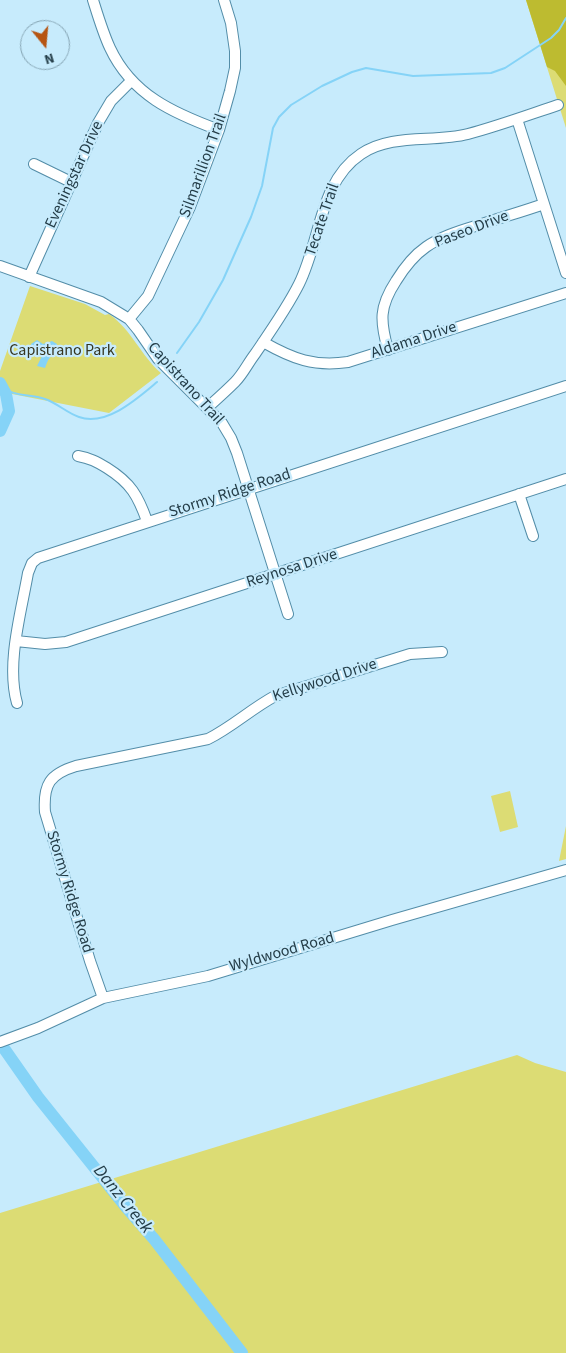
<!DOCTYPE html>
<html>
<head>
<meta charset="utf-8">
<style>
  body { margin:0 }
  #map { position:relative; width:566px; height:1353px; overflow:hidden; background:#c7ebfc; font-family:"Source Sans 3",sans-serif }
  canvas { display:block }
  .north { position:absolute; left:20px; top:20px; width:50px; height:50px; box-sizing:border-box; background:#c7ebfc; border:1px solid #86a5b4; border-radius:50%; rotate:163deg; font-size:14px; font-weight:700; line-height:20px; text-align:center; color:#243d48 }
  .north::after { content:''; display:block; margin:auto; width:18px; height:22px; background:#b65512; clip-path:polygon(50% 0,100% 100%,50% 72%,0 100%) }
</style>
</head>
<body>
<div id="map">
<canvas width="566" height="1353"></canvas>
<div class="north">N</div>
</div>
<script>
const ctx = document.querySelector('canvas').getContext('2d');
ctx.lineJoin = 'round';
function paint(path, color) { ctx.fillStyle = color; ctx.fill(path, 'evenodd'); }
function stroke(path, color, width, dash) { ctx.strokeStyle = color; ctx.lineWidth = width; ctx.lineCap = dash ? 'butt' : 'round'; ctx.setLineDash(dash || []); ctx.stroke(path); }
function label(font, color, halo, rows, align = 'center') {
  ctx.font = font + ' "Source Sans 3",sans-serif'; ctx.lineWidth = 4.5; ctx.setLineDash([]); ctx.textBaseline = 'middle'; ctx.strokeStyle = halo; ctx.fillStyle = color; for (const [text, x, y, turn = 0] of rows) {
    ctx.save(); ctx.translate(x, y); ctx.rotate((+turn || 0) * Math.PI / 180); ctx.textAlign = isNaN(turn) ? turn : align; if (halo) ctx.strokeText(text, 0, 0); ctx.fillText(text, 0, 0); ctx.restore();
  }
}
const green = new Path2D(`
  M 526,0 L 566,0 L 566,128 Z
  M 30,286 L 85,304 L 105,315 L 109,314 C 132,330 141,356 161,373 L 109,413 L 7,393 L 0,381 L 0,371 Z
  M 510,791 L 518,827 L 500,832 L 491,796 Z
  M 566,826 L 566,859 L 559,861 Z
  M 517,1055 L 535,1063 L 566,1072 L 566,1353 L 0,1353 L 0,1213 Z`);
const forest = new Path2D(`
  M 526,0 L 566,0 L 566,86 L 555,71 L 547,67 Z`);
const water = new Path2D(`
  M 37,340 L 43,344 L 52,341 L 57,344 L 57,354 C 49,356 48,360 45,368 L 37,366 L 42,356 L 47,356 L 47,353 L 31,353 L 31,344 Z`);
const stream = new Path2D(`
  M 177,353 L 199,322 L 223,280 L 251,217 L 262,186 L 273,128 L 279,117 L 291,105 L 322,86 L 352,72 L 366,68 L 413,76 L 491,73 L 505,68 L 551,38 L 559,30 L 566,18
  M 4,389 C 17,397 31,394 45,399 C 57,403 67,413 79,417 C 106,427 138,398 157,382`);
const river = new Path2D(`
  M 0,383 L 6,394 L 9,411 L 0,431
  M 3,1047 L 38,1097 L 126,1207 L 154,1239 L 242,1353`);
const minor = new Path2D(`
  M 93,0 C 98,16 103,33 110,48 C 132,95 173,113 219,130
  M 517,119 L 566,273
  M 34,164 L 71,182
  M 0,266 L 101,302 L 129,319 L 138,330 L 158,359 L 222,423 L 231,438 L 237,453 L 288,614
  M 29,277 L 98,123 L 111,101 L 131,81
  M 129,319 L 148,296 L 190,207 L 219,130 L 230,91 L 235,68 L 235,51 L 231,23 L 224,0
  M 263,342 C 293,359 314,367 348,362 L 566,293
  M 388,350 C 380,321 379,307 396,281 C 404,268 413,256 426,247 C 443,235 463,230 482,224 C 503,217 524,211 544,204
  M 207,408 C 217,399 226,391 235,382 C 243,374 248,363 255,354 C 270,332 287,308 299,284 C 321,240 319,182 361,154 C 392,133 433,143 468,134 C 498,126 528,115 558,105
  M 78,456 C 90,458 97,462 107,468 C 131,483 138,496 147,521
  M 519,494 L 533,536
  M 16,641 L 45,644 L 66,642 L 566,479
  M 17,703 C 6,664 21,613 28,573 L 32,563 L 38,558 L 566,386
  M 103,998 L 90,961 L 45,812 C 43,784 50,774 76,766 L 208,739 C 232,727 251,709 275,696 L 410,654 L 442,652
  M 0,1042 L 38,1028 L 103,998 L 208,976 L 392,920 L 566,870`);
const streetNames = [
  ["Silmarillion Trail",204,166,-70],
  ["Eveningstar Drive",75,175,-65],
  ["Tecate Trail",323,220,-71],
  ["Paseo Drive",472,230,-21],
  ["Aldama Drive",414,341,-18],
  ["Capistrano Trail",185,384,48],
  ["Stormy Ridge Road",230,494,-18],
  ["Reynosa Drive",292,569,-18],
  ["Kellywood Drive",325,681,-18],
  ["Stormy Ridge Road",69,892,73],
  ["Wyldwood Road",282,953,-16]
];
const parkNames = [
  ["Capistrano Park",62,351]
];
const waterNames = [
  ["Danz Creek",122,1200,51]
];
paint(green, '#dcdc74');
paint(forest, '#bdbb30');
paint(water, '#85d3f7');
stroke(stream, '#85d3f7', 2);
stroke(river, '#85d3f7', 12);
stroke(minor, '#538da8', 12);
stroke(minor, '#fff', 10);
label('16px', '#243d48', '#c7ebfc', streetNames);
label('16px', '#35351f', '#c7ebfc', parkNames);
label('italic 18px', '#213a45', '#c7ebfc', waterNames);
</script>
</body>
</html>
